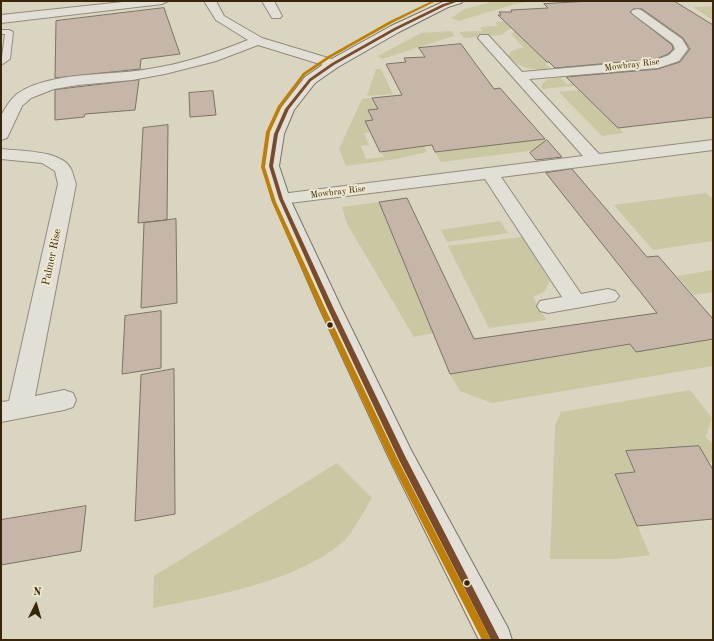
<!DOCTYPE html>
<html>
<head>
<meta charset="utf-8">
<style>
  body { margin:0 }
  #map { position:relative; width:714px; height:641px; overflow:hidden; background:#dad5c0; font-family:"Old Standard TT",serif }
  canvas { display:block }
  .frame { position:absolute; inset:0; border:2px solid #392509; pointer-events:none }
  .north { position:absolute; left:16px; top:585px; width:40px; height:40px; -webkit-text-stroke:3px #eee8d0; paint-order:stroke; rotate:5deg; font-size:11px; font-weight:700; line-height:16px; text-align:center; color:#392509 }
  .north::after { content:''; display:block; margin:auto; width:14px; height:18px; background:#392509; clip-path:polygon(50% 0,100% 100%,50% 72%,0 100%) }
</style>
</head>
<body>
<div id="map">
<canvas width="714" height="641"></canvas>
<div class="frame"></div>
<div class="north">N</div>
</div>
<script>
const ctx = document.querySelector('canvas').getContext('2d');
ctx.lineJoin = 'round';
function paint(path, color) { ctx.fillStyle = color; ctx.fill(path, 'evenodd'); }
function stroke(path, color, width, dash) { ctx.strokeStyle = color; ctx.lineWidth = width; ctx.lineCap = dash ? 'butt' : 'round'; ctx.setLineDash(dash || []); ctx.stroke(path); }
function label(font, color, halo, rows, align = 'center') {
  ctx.font = font + ' "Old Standard TT",serif'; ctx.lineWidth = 4; ctx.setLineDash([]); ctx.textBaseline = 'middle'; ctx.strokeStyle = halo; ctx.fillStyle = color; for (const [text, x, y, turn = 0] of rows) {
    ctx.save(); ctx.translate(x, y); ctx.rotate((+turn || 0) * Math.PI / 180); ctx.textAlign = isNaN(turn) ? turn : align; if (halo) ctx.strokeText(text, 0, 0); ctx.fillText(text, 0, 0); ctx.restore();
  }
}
const green = new Path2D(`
  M 495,1 L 534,1 L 515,4 L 459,21 L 451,18 L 465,9 Z
  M 713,6 L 713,20 L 693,7 Z
  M 513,21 L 521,28 L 509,29 L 502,35 L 464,38 L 459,32 L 482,31 L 480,27 L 498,26 L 495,22 Z
  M 517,30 L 547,62 L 545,64 L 552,70 C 534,70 521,70 508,56 L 511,51 L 523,47 L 511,34 Z
  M 452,31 L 454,36 L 382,59 L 378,56 L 421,33 Z
  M 689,47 L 713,72 L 542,89 L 542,84 L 547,80 L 560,77 L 567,84 L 678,72 L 689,53 Z
  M 376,69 L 381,69 L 393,94 L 367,96 Z
  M 579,90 L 624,133 L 602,136 L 559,92 Z
  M 372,98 L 378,109 L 368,110 L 373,120 L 365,121 L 371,132 L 364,133 L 369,145 L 361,146 L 366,159 L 384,157 L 382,151 L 402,107 L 427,152 L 396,159 L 346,166 L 339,149 L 362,99 Z
  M 545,139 L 553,148 L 441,162 L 435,152 Z
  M 706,193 L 713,199 L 713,241 L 653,250 L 614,205 Z
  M 379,202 L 433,333 L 414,337 L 347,224 L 342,207 Z
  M 500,221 L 508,233 L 447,242 L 441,230 Z
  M 522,237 L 550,281 L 545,291 L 533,297 L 546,320 L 489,328 L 448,246 Z
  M 713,270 L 713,292 L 694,295 L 677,276 Z
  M 713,339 L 713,366 L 492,403 L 460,391 L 450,374 L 630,343 Z
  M 690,390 L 712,418 L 706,437 L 713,444 L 713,461 L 708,462 L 699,446 L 626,451 L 635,472 L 615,474 L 650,555 L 616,559 L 550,559 L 555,425 L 561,412 Z
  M 337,463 L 372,498 C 366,508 350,537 342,543 C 293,583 213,596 153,608 L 154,576 Z`);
const building = new Path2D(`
  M 591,1 L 674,1 L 713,25 L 713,117 L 618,128 L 566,77 L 658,69 L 680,62 L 690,49 L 683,38 L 642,9 L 633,9 L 630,12 L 672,45 L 673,49 L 668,54 L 656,59 L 555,68 L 549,62 L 547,62 L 498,15 L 501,15 L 499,12 L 512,12 L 511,10 L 548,8 L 544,4 Z
  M 164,8 L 180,54 L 141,59 L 140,69 L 55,78 L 56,21 Z
  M 461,44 L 494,89 L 500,88 L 545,139 L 435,152 L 432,145 L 380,152 L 365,121 L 373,120 L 368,110 L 378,109 L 372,98 L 402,95 L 386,64 L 406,62 L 404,58 L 425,57 L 419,48 Z
  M 139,80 L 135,110 L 85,114 L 84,117 L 55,120 L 55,90 Z
  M 213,91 L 216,115 L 190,117 L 189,93 Z
  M 168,125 L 167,220 L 138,223 L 143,128 Z
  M 547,140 L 562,157 L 536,160 L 530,153 Z
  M 572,169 L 647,257 L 658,256 L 713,319 L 713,339 L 636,352 L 630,344 L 450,374 L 379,202 L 407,198 L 474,339 L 657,313 L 546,173 Z
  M 176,219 L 177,303 L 141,308 L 144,223 Z
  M 161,311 L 161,368 L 122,374 L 125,316 Z
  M 174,369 L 175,514 L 135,521 L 141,375 Z
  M 699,446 L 713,470 L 713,519 L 637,526 L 615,474 L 635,472 L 626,451 Z
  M 86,506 L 81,551 L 1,565 L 1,520 Z`);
const lane = new Path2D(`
  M 1,30 L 9,30 L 13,32 L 10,59 L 1,65 L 5,34 L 1,34 Z`);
const street = new Path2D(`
  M 132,1 L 168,1 L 162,4 L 1,23 L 1,15 Z
  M 204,1 L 216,1 L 224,16 L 262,38 L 338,61 L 340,64 L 338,67 L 333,68 L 258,45 L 216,61 L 165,74 L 132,80 L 78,85 L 54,89 L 31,98 L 22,106 L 7,138 L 1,140 L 1,116 C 5,108 10,100 17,94 C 49,71 111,76 149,69 C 183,64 216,53 248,40 L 216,20 Z
  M 262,1 L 274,1 L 282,16 L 280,18 L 272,18 Z
  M 637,9 L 641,10 L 682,39 L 688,49 L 679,61 L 658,68 L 529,79 L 599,154 L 713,140 L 713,150 L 501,177 L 581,294 L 608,289 L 615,291 L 619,296 L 615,301 L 548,313 L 540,311 L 537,306 L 540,301 L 562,297 L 485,179 L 281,204 L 275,203 L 272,199 L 275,195 L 281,194 L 583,156 L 478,38 L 480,35 L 488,35 L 522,72 L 656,60 L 669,55 L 675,49 L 673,44 L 633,14 L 631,12 L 633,10 Z
  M 1,149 C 19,151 62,150 71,169 C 73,173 74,179 76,184 L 35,396 L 64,390 L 73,393 L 76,400 L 73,407 L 64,410 L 1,422 L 1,402 L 9,401 L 58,184 L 55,171 L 42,163 L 1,159 Z`);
const secondary = new Path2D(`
  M 445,1 L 463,1 L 461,3 L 448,7 L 399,32 L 338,67 L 315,83 L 294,110 L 284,134 L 279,166 L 290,199 L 341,307 L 411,450 L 508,628 L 512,640 L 479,640 L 389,458 L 319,307 L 272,199 L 263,166 L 268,134 L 280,109 L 305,77 L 328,61 L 391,26 Z`);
const bus1 = new Path2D(`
  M 454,1 L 459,1 L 445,6 L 396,30 L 334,65 L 311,81 L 289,109 L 278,134 L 273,166 L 283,199 L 333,307 L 405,456 L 500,640 L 491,640 L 399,460 L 327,307 L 279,199 L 269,166 L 274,134 L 285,109 L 309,79 L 332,63 L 394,28 L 443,4 Z`);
const bus2 = new Path2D(`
  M 432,1 L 436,1 L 392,23 L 330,58 L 305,75 L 282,106 L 270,132 L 265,167 L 276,202 L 326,310 L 398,460 L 491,640 L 482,640 L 392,464 L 320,310 L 272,202 L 261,167 L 266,132 L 278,106 L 303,73 L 328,56 L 390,21 Z`);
const markers = [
  [330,325,3.5,"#392509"],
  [467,583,3.5,"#392509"]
];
const farStreetnames = [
  ["Mowbray Rise",632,65,-7],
  ["Mowbray Rise",338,192,-7]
];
const streetNames = [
  ["Palmer Rise",52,257,-78]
];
paint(green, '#c9c8a2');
paint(building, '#c6b6a9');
stroke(building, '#797364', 1);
stroke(lane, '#908b7c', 2);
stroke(street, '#908b7c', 2);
stroke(secondary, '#797364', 2);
paint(lane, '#e2e0d6');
paint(street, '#e2e0d6');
paint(secondary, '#e2e0d6');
paint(bus1, '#7a4b2a');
paint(bus2, '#be7f03');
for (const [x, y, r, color] of markers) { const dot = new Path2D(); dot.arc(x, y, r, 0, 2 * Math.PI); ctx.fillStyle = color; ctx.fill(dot); stroke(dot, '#eee8d0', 1.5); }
label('9px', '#392509', '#eee8d0', farStreetnames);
label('11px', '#392509', '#eee8d0', streetNames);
</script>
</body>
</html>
